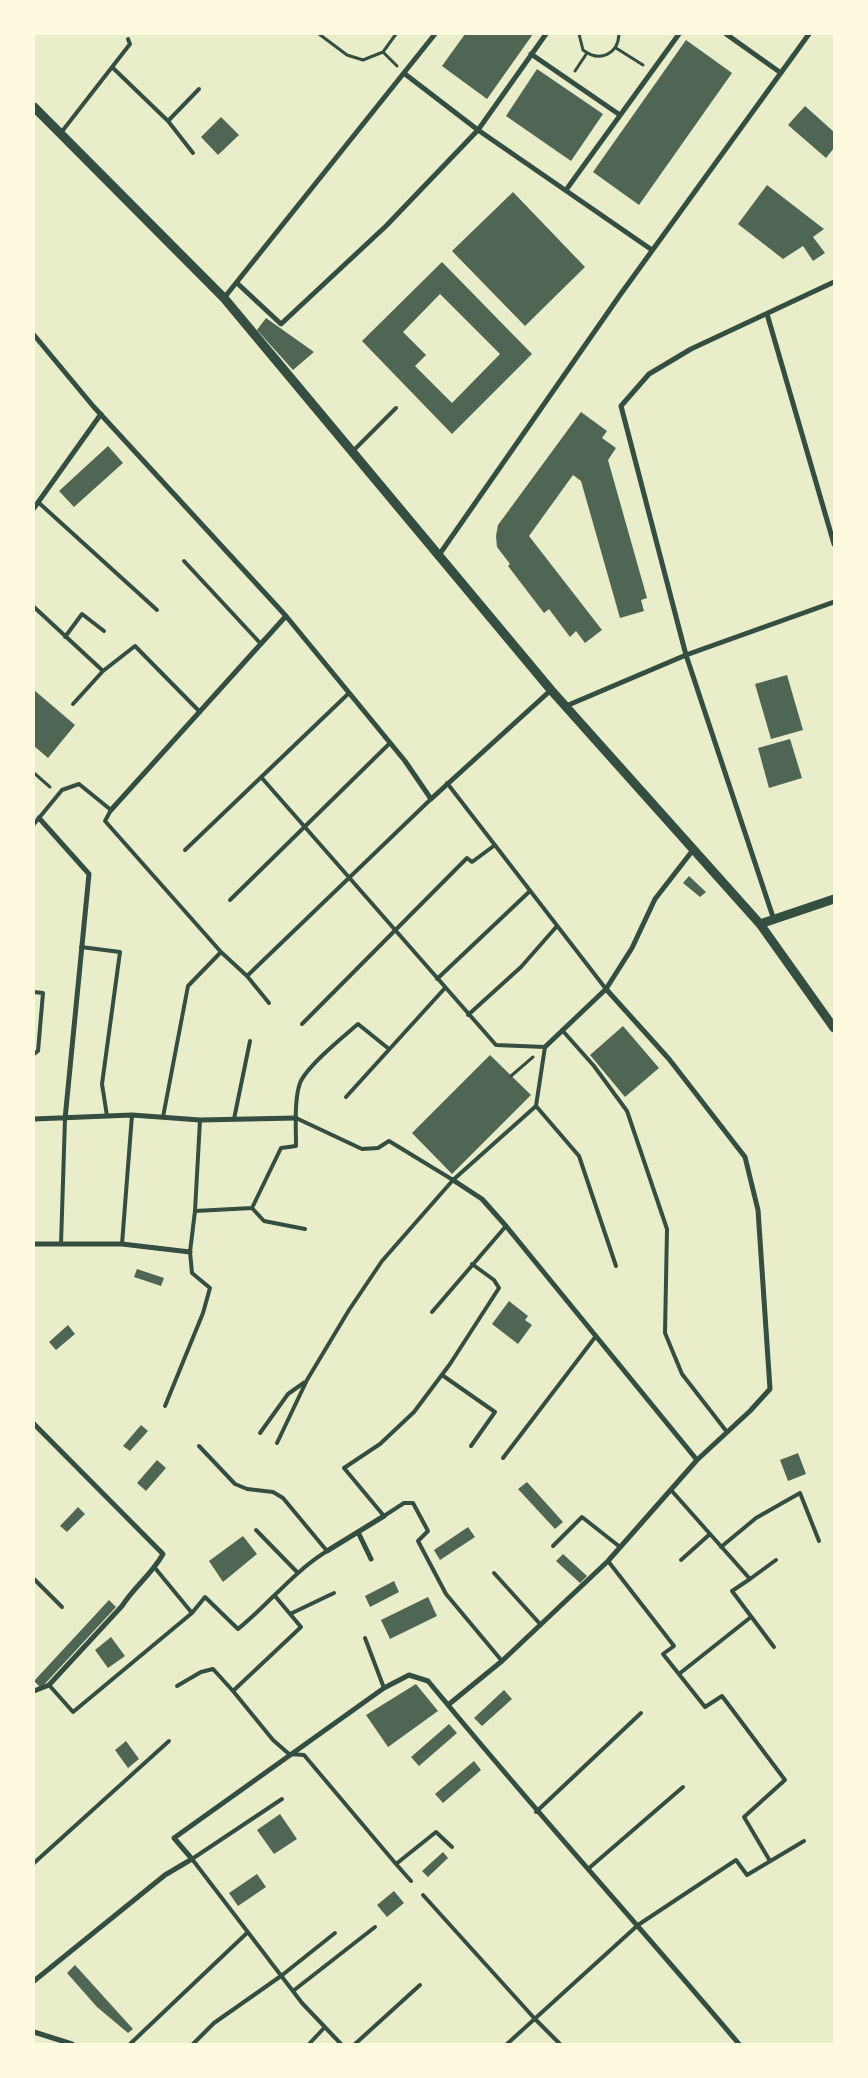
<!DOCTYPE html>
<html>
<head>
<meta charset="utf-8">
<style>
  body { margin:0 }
  #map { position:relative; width:868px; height:2078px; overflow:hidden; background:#e9edc9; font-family:Bitter,serif }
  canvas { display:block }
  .frame { position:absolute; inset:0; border:35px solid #fefae0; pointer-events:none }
</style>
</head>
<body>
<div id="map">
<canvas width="868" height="2078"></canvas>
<div class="frame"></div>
</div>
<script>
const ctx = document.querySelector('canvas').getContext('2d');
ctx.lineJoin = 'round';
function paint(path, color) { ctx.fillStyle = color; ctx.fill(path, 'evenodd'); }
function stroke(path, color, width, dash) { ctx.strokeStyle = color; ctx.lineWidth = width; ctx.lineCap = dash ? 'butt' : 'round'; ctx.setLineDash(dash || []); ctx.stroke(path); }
const building = new Path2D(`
  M 465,34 L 533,34 L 487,99 L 442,66 Z
  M 686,40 L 732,73 L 639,205 L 593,172 Z
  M 537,69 L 603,114 L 571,161 L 506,116 Z
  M 805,106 L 834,132 L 834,148 L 826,158 L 788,125 Z
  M 221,117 L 239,135 L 218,155 L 201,137 Z
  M 767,185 L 824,229 L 813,237 L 825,253 L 813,261 L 803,246 L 783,259 L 738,224 Z
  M 513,192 L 585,267 L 525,326 L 452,251 Z
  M 442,262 L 532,354 L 452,434 L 362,341 ZM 440,294 L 500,354 L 452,403 L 415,366 L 426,355 L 403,332 Z
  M 266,318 L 314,352 L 293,370 L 257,330 Z
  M 581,412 L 607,431 L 602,438 L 616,448 L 608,460 L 647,598 L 641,600 L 644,611 L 620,618 L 581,481 L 573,475 L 529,536 L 602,630 L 585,643 L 576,631 L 570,637 L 549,609 L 544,613 L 508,566 L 510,564 L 497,547 L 496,536 L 498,525 Z
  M 108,446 L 123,463 L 74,507 L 59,491 Z
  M 787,675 L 803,730 L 771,739 L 755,684 Z
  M 34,690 L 75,725 L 48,758 L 34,746 Z
  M 790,739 L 802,778 L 769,788 L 758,748 Z
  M 689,876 L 706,892 L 700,897 L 683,883 Z
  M 623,1026 L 659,1068 L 625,1097 L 590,1055 Z
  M 490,1055 L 531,1095 L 452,1174 L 412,1133 Z
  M 137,1269 L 164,1278 L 161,1286 L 134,1277 Z
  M 509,1301 L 528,1316 L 525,1320 L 532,1325 L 518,1344 L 492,1324 Z
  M 68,1325 L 75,1334 L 56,1350 L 49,1342 Z
  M 141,1425 L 148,1431 L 130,1451 L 123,1446 Z
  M 798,1453 L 806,1474 L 788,1481 L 780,1460 Z
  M 157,1460 L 166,1468 L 146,1491 L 137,1483 Z
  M 527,1482 L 563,1522 L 555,1529 L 518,1489 Z
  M 78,1507 L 85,1514 L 67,1532 L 60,1526 Z
  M 468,1527 L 475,1537 L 440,1560 L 434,1550 Z
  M 243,1536 L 257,1554 L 223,1582 L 209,1561 Z
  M 563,1554 L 587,1576 L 580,1583 L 556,1561 Z
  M 394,1581 L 399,1592 L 370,1607 L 365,1596 Z
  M 428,1597 L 437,1616 L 390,1639 L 381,1620 Z
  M 109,1600 L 116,1607 L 41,1688 L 34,1681 Z
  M 111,1637 L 125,1656 L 108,1668 L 95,1650 Z
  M 416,1684 L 438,1711 L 388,1747 L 366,1715 Z
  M 504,1690 L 512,1699 L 482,1726 L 474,1718 Z
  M 449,1724 L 457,1733 L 419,1766 L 411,1757 Z
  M 126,1741 L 139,1759 L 128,1768 L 115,1750 Z
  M 474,1761 L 481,1770 L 443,1803 L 435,1794 Z
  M 280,1814 L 297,1839 L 274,1854 L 257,1830 Z
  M 443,1852 L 448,1858 L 428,1877 L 422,1871 Z
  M 257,1874 L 266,1887 L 238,1906 L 229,1893 Z
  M 394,1891 L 404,1903 L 387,1917 L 377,1905 Z
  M 75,1965 L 133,2029 L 128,2033 L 97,2007 L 67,1973 Z`);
const path = new Path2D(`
  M 319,34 L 347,55 L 363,60 L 383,52 L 396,34
  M 579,34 L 583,50 C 600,63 618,54 619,34
  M 616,48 L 643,65
  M 383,52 L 397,66
  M 575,71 L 587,53
  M 34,773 L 50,787
  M 511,1076 L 533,1057`);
const service = new Path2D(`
  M 113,68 L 168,121 L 193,153
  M 168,121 L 199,89
  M 60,134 L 130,44 L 128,39
  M 352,452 L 396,408
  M 38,502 L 157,610
  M 184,561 L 261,644
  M 34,607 L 103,671
  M 65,637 L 82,614 L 104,631
  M 73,704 L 103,671 L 135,646 L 200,712
  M 261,777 L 496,1045 L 545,1047 L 536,1106 L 453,1180 L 382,1261 L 349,1310 L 307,1380 L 277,1443
  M 447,783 L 606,989
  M 34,824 L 62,790 L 79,784 L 111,810 L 105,821 L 221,952 L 247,976 L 269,1003
  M 185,850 L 348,694
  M 230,900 L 390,743
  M 81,947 L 120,952 L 102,1084 L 107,1116
  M 247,976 L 431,799
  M 437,979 L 530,891
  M 34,992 L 43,993 L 38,1051 L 34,1054
  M 468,1015 L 521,967 L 557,926
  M 302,1024 L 467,858 L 472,862 L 495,845
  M 562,1030 L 594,1066 L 627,1111 L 667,1229 L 665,1333 L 682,1374 L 727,1432
  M 346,1097 L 445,988
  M 536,1106 L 579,1156 L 616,1266
  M 163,1117 L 188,986 L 221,952
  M 296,1118 L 362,1149 L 378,1148 L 389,1141 L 453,1180
  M 234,1119 L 250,1041
  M 252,1208 L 264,1221 L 305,1229
  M 195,1211 L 252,1208 L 281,1148 L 296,1146 C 296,1128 294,1100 300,1083 C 307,1066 343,1037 358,1024 L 389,1049
  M 61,1244 L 65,1119
  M 122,1244 L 132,1115
  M 472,1264 L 494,1280 L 499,1288 L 450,1364 L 414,1412 L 380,1444 L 344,1468 L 384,1516 L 404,1503 L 413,1503 L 428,1531 L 418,1541 L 446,1594 L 502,1661
  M 432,1312 L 506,1226
  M 442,1375 L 495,1412 L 471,1446
  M 165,1406 L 203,1313 L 210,1288 L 192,1273 L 190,1252 L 195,1211 L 200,1120
  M 260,1433 L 288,1394 L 305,1382
  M 503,1458 L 596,1336
  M 671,1490 L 750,1579 L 732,1591 L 774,1647
  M 256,1530 L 297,1572
  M 553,1546 L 582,1517 L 620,1547
  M 721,1547 L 756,1518 L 800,1493 L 819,1541
  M 681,1560 L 710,1534
  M 608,1561 L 674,1646 L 663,1654 L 705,1707 L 722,1696 L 785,1780 L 744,1817 L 770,1861
  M 155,1568 L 192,1613
  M 494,1573 L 541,1625
  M 34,1579 L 62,1607
  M 750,1579 L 776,1560
  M 290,1614 L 334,1593
  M 365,1638 L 384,1688
  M 679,1674 L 751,1617
  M 49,1685 L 73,1712 L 192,1613 L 205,1597 L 238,1629 C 269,1604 293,1572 327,1551 L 283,1498 L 273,1492 L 247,1489 L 235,1484 L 199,1446
  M 177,1686 L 201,1672 L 213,1669 L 233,1691 L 301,1627 L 275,1596
  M 233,1691 L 273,1740 L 289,1754 L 304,1755 L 396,1864 L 436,1832 L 452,1847
  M 282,1799 L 192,1859 L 302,2003 L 341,2044
  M 536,1812 L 641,1713
  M 34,1863 L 169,1741
  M 396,1864 L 411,1881
  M 588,1869 L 683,1787
  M 423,1895 L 535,2019 L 560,2044
  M 293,1991 L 375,1927
  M 130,2044 L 248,1932
  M 193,2044 L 214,2023 L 281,1976 L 335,1933
  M 309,2044 L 325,2027
  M 355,2044 L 420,1985
  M 507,2044 L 638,1925 L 736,1860 L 747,1875 L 804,1841`);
const minor = new Path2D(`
  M 726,34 L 781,73
  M 531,54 L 620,115
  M 405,74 L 478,130 L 652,250
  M 566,190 L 679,34
  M 237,283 L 281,324 L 386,226 L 478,130 L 546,34
  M 224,298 L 435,34
  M 767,314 L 834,544
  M 34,335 L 93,406 L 286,616 L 405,761 L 431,799 L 551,690
  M 34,508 L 101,414
  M 439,555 L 620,295 L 809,34
  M 566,706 L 686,655 L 834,602
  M 111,810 L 286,616
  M 39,818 L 89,874 L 65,1119
  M 693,850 L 655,899 L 632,948 L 606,989 L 669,1059 L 745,1157 L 758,1210 L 770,1389 L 750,1411 L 697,1460 L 608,1561 L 502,1661 L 448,1705 C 543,1820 643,1930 739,2044
  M 774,920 L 686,655 L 621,406 L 649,374 L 691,349 L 834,282
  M 545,1047 L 606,989
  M 34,1119 L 132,1115 L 200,1120 L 296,1118
  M 453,1180 L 482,1199 L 506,1226 L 697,1460
  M 34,1244 L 122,1244 L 190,1252
  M 34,1424 L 163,1554 C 152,1574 134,1587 122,1606 L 49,1685 L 34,1691
  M 358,1532 L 371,1559
  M 327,1551 L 384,1516
  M 34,1981 L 165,1875 L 192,1859 L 174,1838 L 384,1688 L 409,1675 L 428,1681 L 448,1705
  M 34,2032 L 72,2044`);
const tertiary = new Path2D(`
  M 34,107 L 224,298 L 551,690 L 760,924 L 834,1028
  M 760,924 L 834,899`);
paint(building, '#4f6655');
stroke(path, '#344e41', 3);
stroke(service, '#344e41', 4);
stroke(minor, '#344e41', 5);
stroke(tertiary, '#344e41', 9);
</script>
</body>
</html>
